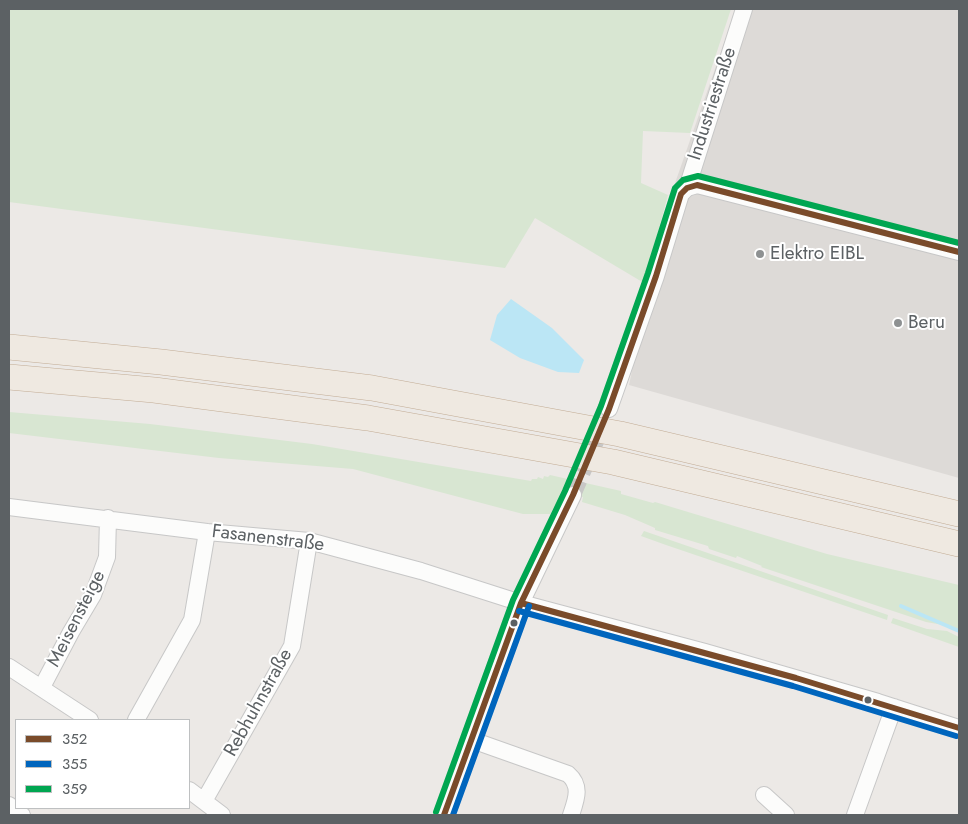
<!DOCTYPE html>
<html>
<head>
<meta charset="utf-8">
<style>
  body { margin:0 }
  #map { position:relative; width:968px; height:824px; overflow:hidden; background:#ece9e6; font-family:Jost,sans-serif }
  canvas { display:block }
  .frame { position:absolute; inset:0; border:10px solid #5c6164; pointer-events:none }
  .legend { position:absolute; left:15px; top:719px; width:175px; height:90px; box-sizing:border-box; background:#fff; border:1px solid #bec0c1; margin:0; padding:6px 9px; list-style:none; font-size:15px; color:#5c6164 }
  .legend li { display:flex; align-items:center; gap:10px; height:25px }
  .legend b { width:25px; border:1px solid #bec0c1 }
</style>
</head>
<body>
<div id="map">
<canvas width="968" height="824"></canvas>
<div class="frame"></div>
<ul class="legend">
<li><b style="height:6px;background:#7a4b2a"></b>352</li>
<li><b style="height:6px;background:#0065bd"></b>355</li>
<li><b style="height:6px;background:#00a651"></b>359</li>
</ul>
</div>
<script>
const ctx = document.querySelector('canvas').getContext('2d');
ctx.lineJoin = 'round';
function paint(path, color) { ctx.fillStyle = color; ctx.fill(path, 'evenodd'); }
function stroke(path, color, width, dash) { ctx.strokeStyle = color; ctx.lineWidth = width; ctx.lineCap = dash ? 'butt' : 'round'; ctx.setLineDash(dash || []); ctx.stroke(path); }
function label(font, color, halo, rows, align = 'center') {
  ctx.font = font + ' Jost,sans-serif'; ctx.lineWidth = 4; ctx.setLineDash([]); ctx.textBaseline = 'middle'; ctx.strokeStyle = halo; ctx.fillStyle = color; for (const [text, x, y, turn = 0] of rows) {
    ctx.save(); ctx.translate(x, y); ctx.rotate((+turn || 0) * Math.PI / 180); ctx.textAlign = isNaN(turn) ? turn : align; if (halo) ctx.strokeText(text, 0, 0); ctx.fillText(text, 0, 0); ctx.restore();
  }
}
const industrial = new Path2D(`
  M 736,9 L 959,9 L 959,478 L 629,385 L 667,206 Z`);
const green = new Path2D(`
  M 9,9 L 731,9 L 690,133 L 643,131 L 641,183 L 668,195 L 644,283 L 535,218 L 505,268 L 9,202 Z
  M 9,412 L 150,424 L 312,444 L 531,481 L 532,479 L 537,479 L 538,477 L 543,479 L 544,476 L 548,477 L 550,475 L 621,491 L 621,494 L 653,503 L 655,502 L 827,554 L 959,585 L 959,630 L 949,626 L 926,622 L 761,567 L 762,566 L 737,556 L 736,558 L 709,549 L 708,546 L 655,530 L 655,528 L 625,515 L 582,502 L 583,497 L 566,494 C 560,501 553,505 551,514 L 523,514 L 353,469 L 219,458 L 9,433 Z
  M 644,531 L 888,615 L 887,620 L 666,545 L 641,536 Z
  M 893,618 L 927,629 L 947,631 L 959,637 L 959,647 L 891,623 Z`);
const water = new Path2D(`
  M 511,299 L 552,328 L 584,360 L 579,373 L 558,372 L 520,358 L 490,340 L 497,315 Z`);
const stream = new Path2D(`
  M 901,606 L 959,631`);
const minorTunnel = new Path2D(`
  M 573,495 L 604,423`);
const minor = new Path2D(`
  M 687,188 L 697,185 L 705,187 L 959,252
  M 609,409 L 656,276 L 681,194 L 687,188 L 744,9
  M 9,507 L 207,532 L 309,541 L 421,571 L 521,603 L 705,652 L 878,702 L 959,728
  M 9,667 L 90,720
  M 42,687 L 71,632 L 93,595 L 107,557 L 108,518
  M 136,720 L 192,620 L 207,532
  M 472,740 L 568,774 C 582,786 576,800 571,815
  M 189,790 L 222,815
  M 764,795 L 786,815
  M 204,801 L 292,646 L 309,541
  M 9,805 L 22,815
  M 444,815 L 521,603 L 573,495
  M 855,815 L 894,707`);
const highway = new Path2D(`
  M 9,347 L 161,362 L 372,388 L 620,434 L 959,514
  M 9,377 L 154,390 L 368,418 L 613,462 L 959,544`);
const bus1 = new Path2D(`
  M 521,603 L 796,678 L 959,728
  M 444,815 L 521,603 L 573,495 L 609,409 L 656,276 L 681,194 L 687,188 L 697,185 L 959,252`);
const bus2 = new Path2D(`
  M 519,611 L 793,686 L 956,736
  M 453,815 L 529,606`);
const bus3 = new Path2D(`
  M 436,812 L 513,600 L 565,491 L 601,406 L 648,273 L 675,188 L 683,180 L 698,176 L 959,243`);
const markers = [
  [760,254,5,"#8e9192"],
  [898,323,5,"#8e9192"],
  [514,623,4.5,"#5c6164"],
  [868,700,4.5,"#5c6164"]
];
const streetNames = [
  ["Industriestraße",713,104,-72],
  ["Fasanenstraße",268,539,7],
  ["Meisensteige",77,619,-63],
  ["Rebhuhnstraße",259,703,-61]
];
const poiNames = [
  ["Elektro EIBL",770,254],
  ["Beru",908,323]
];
paint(industrial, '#dddad7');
paint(green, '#d8e6d2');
paint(water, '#bbe6f5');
stroke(stream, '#bbe6f5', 4);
stroke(minorTunnel, '#c8c7c6', 16, [16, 8]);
stroke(minor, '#c7c7c7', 18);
stroke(highway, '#c2ac95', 26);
stroke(minor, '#fcfcfb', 16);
stroke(highway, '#efe9e1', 25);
stroke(bus1, '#7a4b2a', 6);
stroke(bus2, '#0065bd', 6);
stroke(bus3, '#00a651', 6);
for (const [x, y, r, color] of markers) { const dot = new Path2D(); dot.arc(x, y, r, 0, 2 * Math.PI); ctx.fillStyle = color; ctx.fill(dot); stroke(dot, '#fff', 2); }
label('19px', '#5c6164', '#fff', streetNames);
label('19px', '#5c6164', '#fff', poiNames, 'left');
</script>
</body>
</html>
